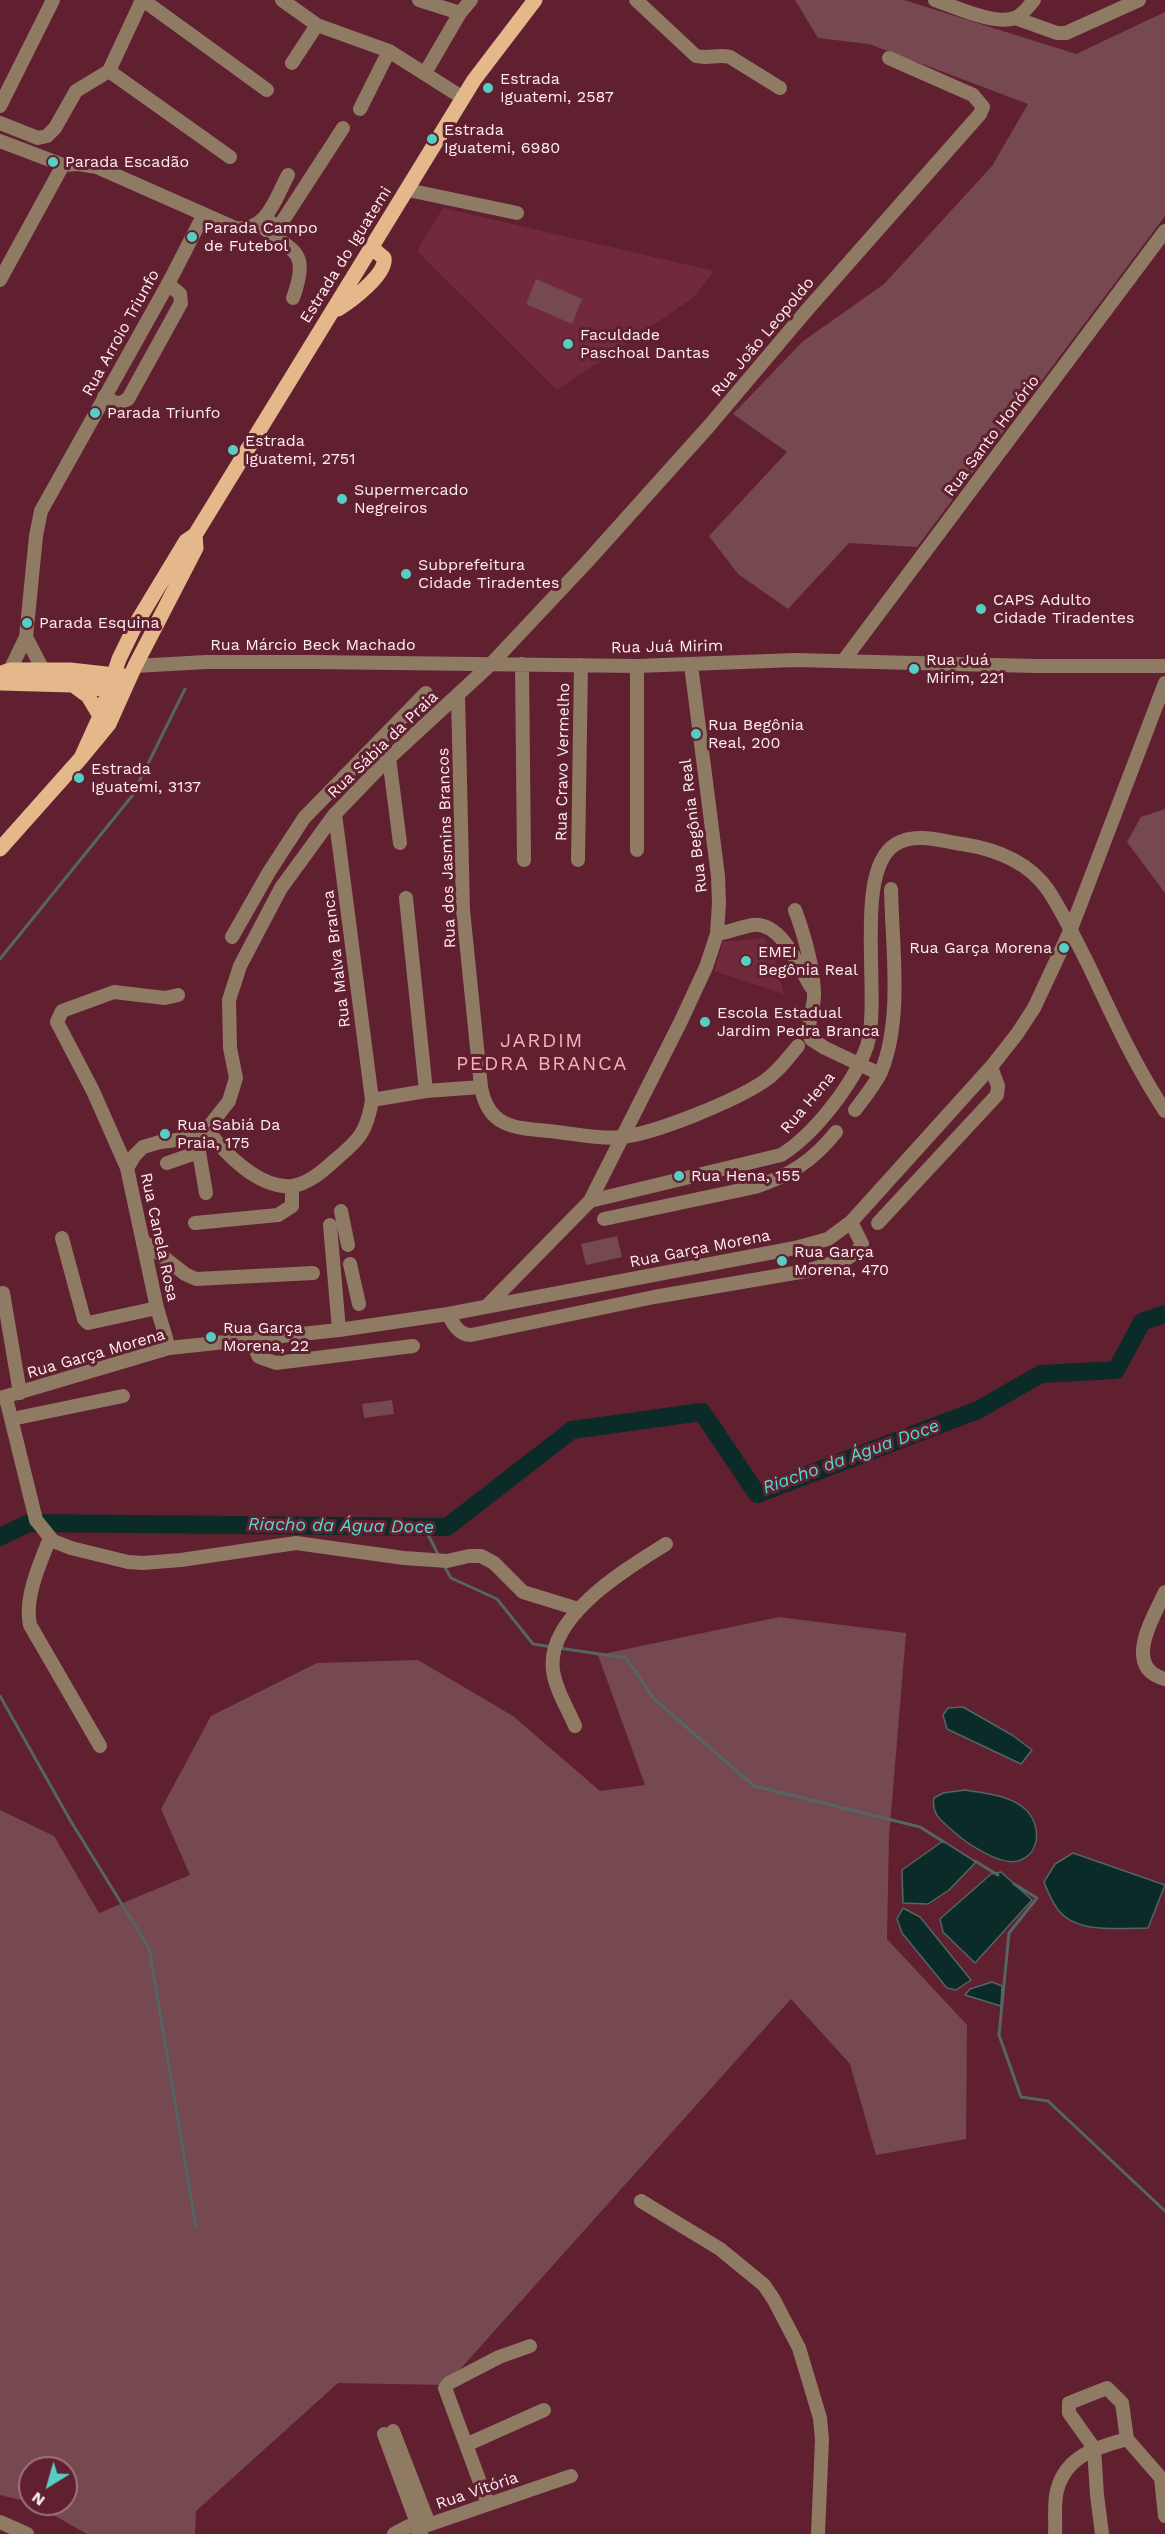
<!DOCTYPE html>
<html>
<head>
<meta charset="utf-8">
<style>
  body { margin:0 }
  #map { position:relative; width:1165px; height:2534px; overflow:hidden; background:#602030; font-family:"Work Sans",sans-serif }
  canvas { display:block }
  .north { position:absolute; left:18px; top:2456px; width:60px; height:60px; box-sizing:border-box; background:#602030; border:2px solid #9f727d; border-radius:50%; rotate:217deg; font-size:16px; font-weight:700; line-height:24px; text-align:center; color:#feedf0 }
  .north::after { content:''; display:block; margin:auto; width:21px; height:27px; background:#56cec4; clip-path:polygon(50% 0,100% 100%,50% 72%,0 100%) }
</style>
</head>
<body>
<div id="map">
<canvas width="1165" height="2534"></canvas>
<div class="north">N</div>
</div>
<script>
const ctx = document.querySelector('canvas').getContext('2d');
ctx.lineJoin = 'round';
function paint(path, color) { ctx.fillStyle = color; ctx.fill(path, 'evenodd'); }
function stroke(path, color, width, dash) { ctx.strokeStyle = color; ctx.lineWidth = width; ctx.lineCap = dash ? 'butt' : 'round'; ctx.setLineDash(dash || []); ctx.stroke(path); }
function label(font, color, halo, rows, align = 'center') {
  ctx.font = font + ' "Work Sans",sans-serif'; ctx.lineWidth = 6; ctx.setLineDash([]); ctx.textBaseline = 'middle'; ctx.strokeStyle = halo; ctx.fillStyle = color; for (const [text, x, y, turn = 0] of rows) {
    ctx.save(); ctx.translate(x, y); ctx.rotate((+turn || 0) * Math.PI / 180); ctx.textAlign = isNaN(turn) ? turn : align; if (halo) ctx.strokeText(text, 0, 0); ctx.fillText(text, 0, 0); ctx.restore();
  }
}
const built = new Path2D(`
  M 443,208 L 714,271 L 693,298 L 557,390 L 417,251 Z
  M 764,938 L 773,951 L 784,994 L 714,971 L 723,942 Z`);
const green = new Path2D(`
  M 795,0 L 904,0 L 1076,54 L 1165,12 L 1165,216 L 917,547 L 849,543 L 788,609 L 738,574 L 709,536 L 787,452 L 733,414 L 802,342 L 884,284 L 992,166 L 1028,104 L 869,44 L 818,38 Z
  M 536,279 L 582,299 L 572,324 L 526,304 Z
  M 1165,809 L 1165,893 L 1127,842 L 1141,817 Z
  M 617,1236 L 622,1257 L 586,1265 L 581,1244 Z
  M 392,1400 L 394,1414 L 364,1418 L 362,1404 Z
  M 779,1617 L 906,1633 L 889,1837 L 887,1939 L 967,2025 L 966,2139 L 876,2155 L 850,2064 L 791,1999 L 446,2385 L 338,2383 L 196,2511 L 195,2534 L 87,2534 L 34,2504 L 66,2504 L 66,2468 L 30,2468 L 30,2502 L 0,2495 L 0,1810 L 54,1836 L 99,1913 L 190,1875 L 161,1809 L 211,1716 L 317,1663 L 418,1660 L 513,1716 L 600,1791 L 645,1785 L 598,1655 Z`);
const water = new Path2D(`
  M 963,1707 L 1012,1735 L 1032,1750 L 1021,1764 L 947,1729 L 943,1715 L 948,1708 Z
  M 965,1790 C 984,1793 1010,1795 1025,1809 C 1041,1823 1042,1853 1018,1861 C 1000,1866 966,1843 953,1831 C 942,1821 931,1815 934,1798 L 943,1793 Z
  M 943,1841 L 976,1862 L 949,1890 L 928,1904 L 903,1903 L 902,1870 Z
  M 1073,1853 L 1165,1885 L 1148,1928 C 1121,1928 1078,1934 1059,1911 C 1052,1903 1048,1892 1044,1882 L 1055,1864 Z
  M 1001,1872 L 1032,1900 L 975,1963 L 943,1932 L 940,1919 L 991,1874 Z
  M 903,1908 L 920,1917 L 971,1980 L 956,1990 L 947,1988 L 902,1933 L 897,1919 Z
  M 992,1982 L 1002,1986 L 1001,2006 L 965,1995 L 970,1989 Z`);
const stream = new Path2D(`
  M 0,959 L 132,796 L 185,689
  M 424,1527 L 439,1556
  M 443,1564 L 451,1578 L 497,1599 L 533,1644 L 552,1647
  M 559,1648 L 626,1658 L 654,1699 L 754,1786 L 920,1827 L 944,1842
  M 0,1696 L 70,1820 L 149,1948 L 196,2227
  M 975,1861 L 998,1875
  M 1014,1884 L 1037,1898 L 1009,1933 L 999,2035 L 1021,2097 L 1048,2101 L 1165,2211`);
const river = new Path2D(`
  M 0,1537 L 29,1523 L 447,1527 L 572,1430 L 702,1412 L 757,1494 L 978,1410 L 1041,1374 L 1116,1370 L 1142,1322 L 1165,1314`);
const minor = new Path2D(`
  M 143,0 L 267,90
  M 282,0 L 317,25 L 389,51 L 463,98
  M 419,0 L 460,13
  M 636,0 L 696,56 C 708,59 718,54 730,57 L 780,88
  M 935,0 C 956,7 998,27 1017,17 C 1024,13 1029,6 1034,0
  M 1015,18 L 1057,33 L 1066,33 L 1139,0
  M 292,63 L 317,25
  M 109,71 L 230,157
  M 425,73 L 460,13 L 471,0
  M 0,106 L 53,0
  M 360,109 L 389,51
  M 0,123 L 38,138 L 47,136 L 55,128 L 76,91 L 109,71 L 142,0
  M 0,141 L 63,165 L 78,164 L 97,167 L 235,228 C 267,232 275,199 288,175
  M 408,190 L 517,213
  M 264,219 L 277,226 L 282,222 L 343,128
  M 259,224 C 292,253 311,248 293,298
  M 0,280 L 63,165
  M 104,397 L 118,404 L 128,399 L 181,303 L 180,294 L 168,284
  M 26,637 L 43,670
  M 844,660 L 1165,231
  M 522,664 L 524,860
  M 135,666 L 206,662 L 312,662 L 637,666 L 795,660 L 1035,666 L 1165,666
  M 637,666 L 637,850
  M 10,670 L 26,637 L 36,536 L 41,511 L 168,284 L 203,216
  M 458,695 L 463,910 L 481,1087 C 488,1127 514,1128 549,1131 C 570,1133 603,1140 622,1137 C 657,1133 734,1101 763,1082 C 777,1073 787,1059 798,1046
  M 389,758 L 400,843
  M 578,860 L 581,665
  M 406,898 L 426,1091
  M 795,910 C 805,937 813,964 814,993 C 815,1008 805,1025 811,1039 L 825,1048 L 880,1074
  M 717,934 C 729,932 741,927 753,925 C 782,922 799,967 811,987
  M 232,937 L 269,872 L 304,818 L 426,693
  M 372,1100 L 426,1091 L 481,1087
  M 855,1110 C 864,1098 874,1086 881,1072 C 903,1019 892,946 891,889
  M 207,1129 C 224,1153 259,1189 292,1186 C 308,1184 323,1171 335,1160 C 359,1140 367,1132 372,1100 L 335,814
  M 167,1163 L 199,1152 L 206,1193
  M 127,1168 L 135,1155 L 143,1147 L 160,1142 L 185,1139 L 207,1129 L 229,1101 L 236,1078 L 230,1048 L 229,1000 L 240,966 L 281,888 L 335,814 L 389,758 L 491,664 L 586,563 L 709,426 L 807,310 L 980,114 L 983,107 L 973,95 L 889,58
  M 590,1201 L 781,1155 C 815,1134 854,1083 867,1046 C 882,998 852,870 896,844 C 915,832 942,841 962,844 C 995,849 1028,861 1048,890 C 1064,914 1076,941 1089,966 C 1112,1015 1135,1066 1165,1111
  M 341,1211 L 348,1245
  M 604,1219 L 755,1187 C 789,1176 813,1161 836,1132
  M 195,1223 L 278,1215 L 292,1206 L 292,1186
  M 878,1223 L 997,1095 L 998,1086 L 991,1067
  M 330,1225 L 339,1330
  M 62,1238 L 84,1319 L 88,1323 L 157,1308
  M 143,1241 L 185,1274 L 196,1279 L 313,1273
  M 350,1264 L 359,1304
  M 3,1293 L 20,1393
  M 486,1307 L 590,1201 L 681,1021 L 706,967 L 717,934 L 719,903 L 718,876 L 691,665
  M 448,1314 C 453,1324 459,1335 471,1335 L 654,1297 L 806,1271 L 846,1259 L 857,1252 L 862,1244 L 851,1222
  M 250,1339 L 259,1357 L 276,1363 L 413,1346
  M 169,1348 L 157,1308 L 127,1168 L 93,1091 L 57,1022 L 62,1011 L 114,992 L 165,998 L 178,995
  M 0,1398 L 169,1348 L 339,1330 L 448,1314 L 795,1248 L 828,1239 L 851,1222 L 991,1067 L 1017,1034 L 1034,1008 L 1071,929 L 1165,683
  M 6,1398 L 36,1520 L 53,1541 L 71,1548 L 128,1562 L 143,1563 L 181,1560 L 296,1543 L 404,1558 L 447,1561 L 469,1556 L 481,1556 L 494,1563 L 523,1592 L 578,1609
  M 12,1419 L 123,1396
  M 50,1538 C 40,1563 24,1598 30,1625 L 100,1746
  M 1165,1592 C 1153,1618 1122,1667 1165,1679
  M 575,1726 C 568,1709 555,1689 553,1670 C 546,1616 628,1568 666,1544
  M 641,2201 L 720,2249 L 764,2285 L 774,2300 L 799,2348 L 820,2418 L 822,2440 L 818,2534
  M 393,2431 L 429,2524
  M 384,2434 L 421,2534
  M 468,2444 L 544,2410
  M 488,2504 L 445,2388 L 449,2383 L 499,2357 L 530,2346
  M 0,2522 L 27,2534
  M 394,2534 L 409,2526 L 419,2528 L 571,2476
  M 1055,2534 C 1056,2520 1053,2500 1058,2487 C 1068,2455 1098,2447 1127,2439 L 1161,2478 L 1165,2516
  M 1102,2534 L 1097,2495 L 1094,2448 L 1069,2413 L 1069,2403 L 1107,2388 L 1122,2403 L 1127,2439`);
const major = new Path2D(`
  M 338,309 C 351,301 387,274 384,258 L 372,248
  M 0,677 L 4,672 L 10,670 L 70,670 L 124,676
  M 0,683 L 72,685 L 119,691
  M 73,685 L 88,696 L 100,716
  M 81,758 L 100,716 L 119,659 L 137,622 L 186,541 L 195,535 L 474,80 L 535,0
  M 0,849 L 81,758 L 109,724 L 135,666 L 196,548 L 195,535`);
const markers = [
  [488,88,6,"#56cec4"],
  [432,139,6,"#56cec4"],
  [53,162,6,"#56cec4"],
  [192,237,6,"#56cec4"],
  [568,344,6,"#56cec4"],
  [95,413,6,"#56cec4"],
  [233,450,6,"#56cec4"],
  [342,499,6,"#56cec4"],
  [406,574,6,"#56cec4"],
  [981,609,6,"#56cec4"],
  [27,623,6,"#56cec4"],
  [914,669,6,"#56cec4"],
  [696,734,6,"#56cec4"],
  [79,778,6,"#56cec4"],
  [1064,948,6,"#56cec4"],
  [746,961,6,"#56cec4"],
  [705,1022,6,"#56cec4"],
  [165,1134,6,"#56cec4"],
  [679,1176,6,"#56cec4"],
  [782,1261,6,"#56cec4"],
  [211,1337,6,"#56cec4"]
];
const poiNames = [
  ["Estrada",500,79],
  ["Iguatemi, 2587",500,97],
  ["Estrada",444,130],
  ["Iguatemi, 6980",444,148],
  ["Parada Escadão",65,162],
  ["Parada Campo",204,228],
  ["de Futebol",204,246],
  ["Faculdade",580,335],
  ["Paschoal Dantas",580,353],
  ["Parada Triunfo",107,413],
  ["Estrada",245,441],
  ["Iguatemi, 2751",245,459],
  ["Supermercado",354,490],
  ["Negreiros",354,508],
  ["Subprefeitura",418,565],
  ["Cidade Tiradentes",418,583],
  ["CAPS Adulto",993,600],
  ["Cidade Tiradentes",993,618],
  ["Parada Esquina",39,623],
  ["Rua Juá",926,660],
  ["Mirim, 221",926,678],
  ["Rua Begônia",708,725],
  ["Real, 200",708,743],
  ["Estrada",91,769],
  ["Iguatemi, 3137",91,787],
  ["Rua Garça Morena",1052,948,"right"],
  ["EMEI",758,952],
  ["Begônia Real",758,970],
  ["Escola Estadual",717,1013],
  ["Jardim Pedra Branca",717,1031],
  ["Rua Sabiá Da",177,1125],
  ["Praia, 175",177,1143],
  ["Rua Hena, 155",691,1176],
  ["Rua Garça",794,1252],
  ["Morena, 470",794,1270],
  ["Rua Garça",223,1328],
  ["Morena, 22",223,1346]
];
const streetNames = [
  ["Estrada do Iguatemi",346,255,-58],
  ["Rua Arroio Triunfo",121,333,-61],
  ["Rua João Leopoldo",763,337,-50],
  ["Rua Santo Honório",992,436,-53],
  ["Rua Márcio Beck Machado",313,645],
  ["Rua Juá Mirim",667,647,-1],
  ["Rua Sábia da Praia",383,745,-44],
  ["Rua Cravo Vermelho",563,762,-89],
  ["Rua Begônia Real",694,826,-97],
  ["Rua dos Jasmins Brancos",447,848,-92],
  ["Rua Malva Branca",337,959,-97],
  ["Rua Hena",808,1103,-50],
  ["Rua Canela Rosa",159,1237,78],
  ["Rua Garça Morena",700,1249,-11],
  ["Rua Garça Morena",96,1354,-16],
  ["Rua Vitória",477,2491,-19]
];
const waterNames = [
  ["Riacho da Água Doce",851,1457,-20],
  ["Riacho da Água Doce",341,1526,1]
];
const quarterNames = [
  ["JARDIM",542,1041],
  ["PEDRA BRANCA",542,1064]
];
paint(built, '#712a3c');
paint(green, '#764850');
paint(water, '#0b2b28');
stroke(water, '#546564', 1.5);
stroke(stream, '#546564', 3);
stroke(river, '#0b2b28', 18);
stroke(minor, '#8f7a64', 14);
stroke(major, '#e4b88a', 15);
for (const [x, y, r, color] of markers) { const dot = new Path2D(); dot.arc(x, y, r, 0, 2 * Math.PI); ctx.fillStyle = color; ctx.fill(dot); stroke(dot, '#602030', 2); }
label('16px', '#feedf0', '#602030', poiNames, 'left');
label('16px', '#feedf0', '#602030', streetNames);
label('italic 18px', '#4cddd2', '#602030', waterNames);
ctx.letterSpacing = '1.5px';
label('20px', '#fbadba', '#602030', quarterNames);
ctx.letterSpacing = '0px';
</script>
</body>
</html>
